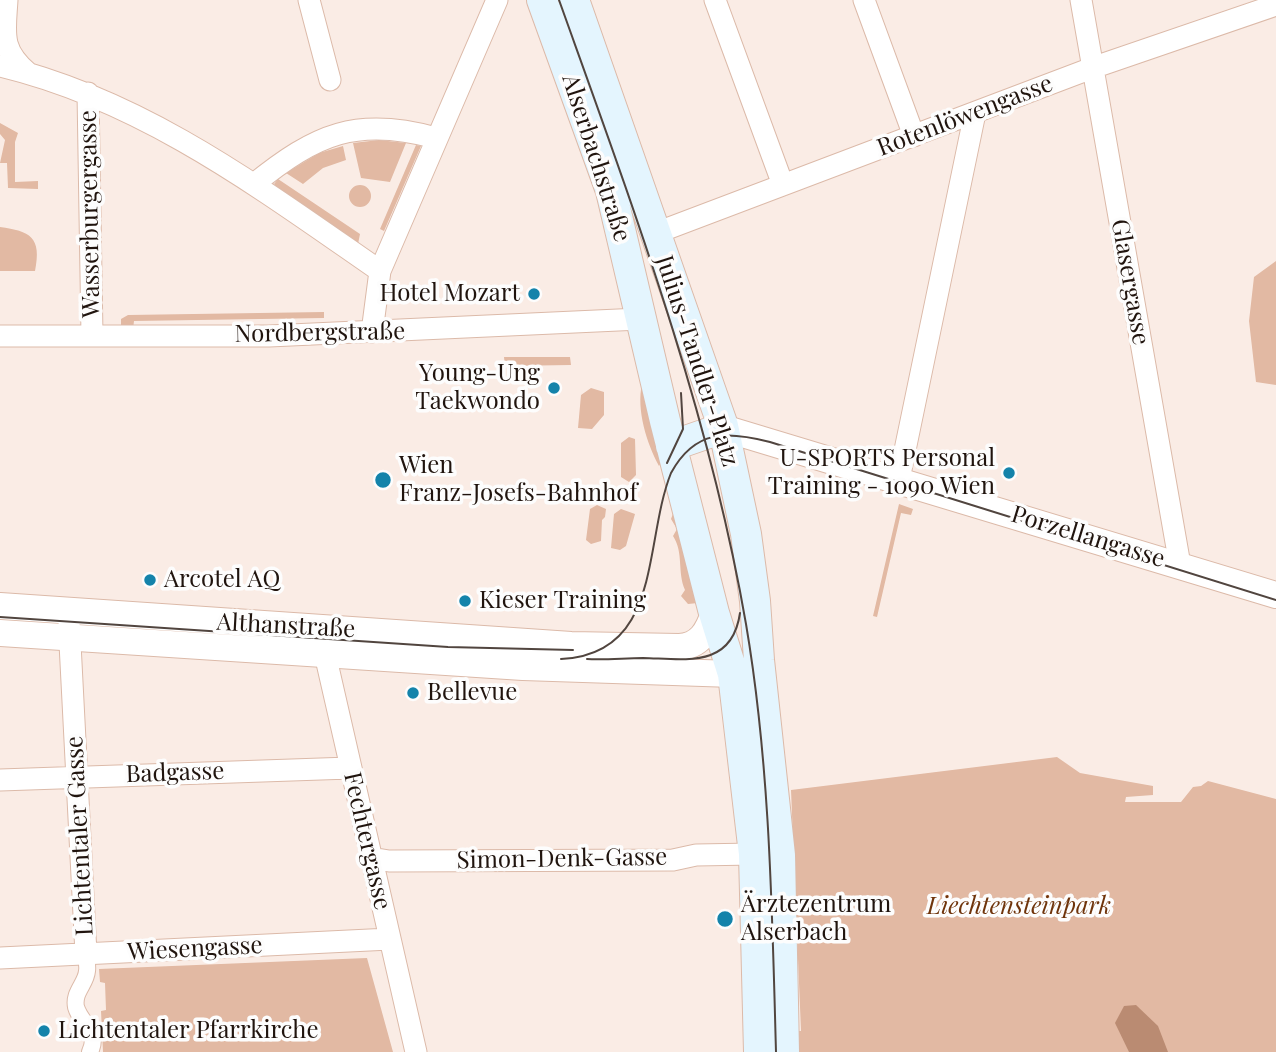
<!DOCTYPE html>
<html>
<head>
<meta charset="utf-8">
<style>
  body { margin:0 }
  canvas { display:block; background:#faece5 }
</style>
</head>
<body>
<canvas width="1276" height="1052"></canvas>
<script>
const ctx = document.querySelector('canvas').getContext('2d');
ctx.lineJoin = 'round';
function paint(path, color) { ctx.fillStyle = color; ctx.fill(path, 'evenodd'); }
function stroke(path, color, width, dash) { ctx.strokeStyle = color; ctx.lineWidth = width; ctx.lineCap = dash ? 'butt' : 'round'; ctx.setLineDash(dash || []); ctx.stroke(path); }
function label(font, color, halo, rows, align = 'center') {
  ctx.font = font + ' "Playfair Display",serif'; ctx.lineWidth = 7; ctx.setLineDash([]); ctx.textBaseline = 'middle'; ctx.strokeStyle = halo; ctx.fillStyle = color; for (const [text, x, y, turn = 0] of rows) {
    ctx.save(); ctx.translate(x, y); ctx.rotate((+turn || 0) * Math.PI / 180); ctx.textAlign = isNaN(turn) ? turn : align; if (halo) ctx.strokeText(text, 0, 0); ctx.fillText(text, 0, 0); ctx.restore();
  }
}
const green = new Path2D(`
  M 0,123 L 18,133 L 15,142 L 15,182 L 38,181 L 38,189 L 8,188 L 7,163 L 0,163 L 5,140 L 0,134 Z
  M 379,140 L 406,143 L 390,182 L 361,178 L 353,143 Z
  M 416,145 L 421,146 L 384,231 L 380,229 Z
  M 343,146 L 346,160 L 323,168 L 303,184 L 286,173 L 319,153 Z
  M 278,179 L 360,234 L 358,244 L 282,191 L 274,184 Z
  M349 196a11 11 0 1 1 22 0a11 11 0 1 1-22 0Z
  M 0,227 C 30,231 42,237 35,271 L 0,271 Z
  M 1276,261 L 1276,385 L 1256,382 L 1249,321 L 1254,277 Z
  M 324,312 L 324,318 L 134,321 L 133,329 L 121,332 L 121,319 L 128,315 Z
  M 504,357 L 570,357 L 571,365 L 505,366 Z
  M 642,384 L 663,459 L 659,466 C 647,444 636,410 642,384 Z
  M 591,388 L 604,392 L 604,415 L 592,429 L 578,428 L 581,395 Z
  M 629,437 L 635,439 L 636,475 L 629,482 L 621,477 L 621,443 Z
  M 899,504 L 913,509 L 911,515 L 901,513 L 877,617 L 873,616 Z
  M 597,505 L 606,509 L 605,517 L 602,520 L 601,541 L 591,544 L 586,540 L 590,509 Z
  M 621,509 L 635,514 L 626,546 L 620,550 L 611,548 L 614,514 Z
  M 674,511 L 698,603 L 688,604 L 681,596 L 685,590 C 677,572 684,553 673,536 L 677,529 L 671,519 Z
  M 1057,757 L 1080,773 L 1153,786 L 1153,795 L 1126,797 L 1125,802 L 1181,802 L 1193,787 L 1201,786 L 1208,781 L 1276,799 L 1276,1052 L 799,1052 L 798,1031 L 801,1031 L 791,790 Z
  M 367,958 L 393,1052 L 103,1052 L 101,1011 L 106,1010 L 105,983 L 100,982 L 99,969 Z`);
const water = new Path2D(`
  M 1136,1005 L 1158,1026 L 1168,1052 L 1129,1052 L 1115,1023 L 1124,1006 Z`);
const pedestrian = new Path2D(`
  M 86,954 C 86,959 88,966 87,971 C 86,984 73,992 76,1007 C 81,1025 100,1030 90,1052`);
const minor = new Path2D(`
  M 7,0 C 5,33 0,49 28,73
  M 309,0 L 330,80
  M 715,0 L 783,185
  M 864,0 L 914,136
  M 1081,0 L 1180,565
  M 0,66 C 143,100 260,188 380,271
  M 88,93 L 92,335
  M 254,184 C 316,134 357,116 436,138
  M 656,233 L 1092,68 L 1276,5
  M 372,332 L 380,271 L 497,0
  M 0,336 L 269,336 L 640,319
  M 899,479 L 975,113
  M 69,624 L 86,954
  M 322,641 L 416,1052
  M 0,780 L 350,768
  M 371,858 L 389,861 L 673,860 L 696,855 L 754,854
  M 0,958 L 390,939`);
const tertiary = new Path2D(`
  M 723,428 L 1276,595
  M 0,606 L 571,645 L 679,647 C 700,646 708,631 714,613
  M 0,633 L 523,667 L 733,674`);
const secondary = new Path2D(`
  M 542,0 L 611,191 L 665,421 L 714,613 L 733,674 L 754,854 L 759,1052
  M 574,0 L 723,426 L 746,534 L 755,601 L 759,660 L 780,855 L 784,1052
  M 671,446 L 723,428`);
const tram = new Path2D(`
  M 559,0 C 632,204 709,410 746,624 C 770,765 772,909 776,1052
  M 667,463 L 683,429 L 681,393
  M 0,617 L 448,647 L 573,650
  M 561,659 C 663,654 643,543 671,473 C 695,429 727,431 770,442 L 1276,600
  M 587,659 C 606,660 625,658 643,658 C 685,659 732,669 740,613`);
const markers = [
  [534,294,7,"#1483aa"],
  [554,388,7,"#1483aa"],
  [1009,473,7,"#1483aa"],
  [383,480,9,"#1483aa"],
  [150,580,7,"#1483aa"],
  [465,601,7,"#1483aa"],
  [413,693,7,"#1483aa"],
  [725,919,9,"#1483aa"],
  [44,1031,7,"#1483aa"]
];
const streetNames = [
  ["Rotenlöwengasse",965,116,-21],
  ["Alserbachstraße",596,158,72],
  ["Wasserburgergasse",90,214,-91],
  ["Glasergasse",1130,282,80],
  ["Nordbergstraße",320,333,-1],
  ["Julius-Tandler-Platz",697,361,72],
  ["Porzellangasse",1088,537,17],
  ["Althanstraße",286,626,3],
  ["Badgasse",175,773,-2],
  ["Lichtentaler Gasse",80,836,-93],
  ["Fechtergasse",367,841,77],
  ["Simon-Denk-Gasse",562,859,-1],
  ["Wiesengasse",195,949,-3]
];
const poiNames = [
  ["Hotel Mozart",520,294,"right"],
  ["Young-Ung",540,374,"right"],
  ["Taekwondo",540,402,"right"],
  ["U-SPORTS Personal",995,459,"right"],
  ["Training - 1090 Wien",995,487,"right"],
  ["Wien",399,466],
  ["Franz-Josefs-Bahnhof",399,494],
  ["Arcotel AQ",164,580],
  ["Kieser Training",479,601],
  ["Bellevue",427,693],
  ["Ärztezentrum",741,905],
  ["Alserbach",741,933],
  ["Lichtentaler Pfarrkirche",58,1031]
];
const parkNames = [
  ["Liechtensteinpark",1019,907]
];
paint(green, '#e2b9a3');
paint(water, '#ba8b72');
stroke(pedestrian, '#dcbaa9', 18);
stroke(minor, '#dcbaa9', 23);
stroke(tertiary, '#dcbaa9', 28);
stroke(secondary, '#dcbaa9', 32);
stroke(pedestrian, '#fff', 16);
stroke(minor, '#fff', 21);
stroke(tertiary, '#fff', 26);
stroke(secondary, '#e4f5fe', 30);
stroke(tram, '#51453f', 2);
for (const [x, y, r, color] of markers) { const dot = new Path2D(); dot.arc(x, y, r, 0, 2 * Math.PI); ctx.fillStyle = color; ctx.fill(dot); stroke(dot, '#fdfdfd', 2.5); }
label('24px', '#20140e', '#fdfdfd', streetNames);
label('24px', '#20140e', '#fdfdfd', poiNames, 'left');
label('italic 24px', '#6f340b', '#fdfdfd', parkNames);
</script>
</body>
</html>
